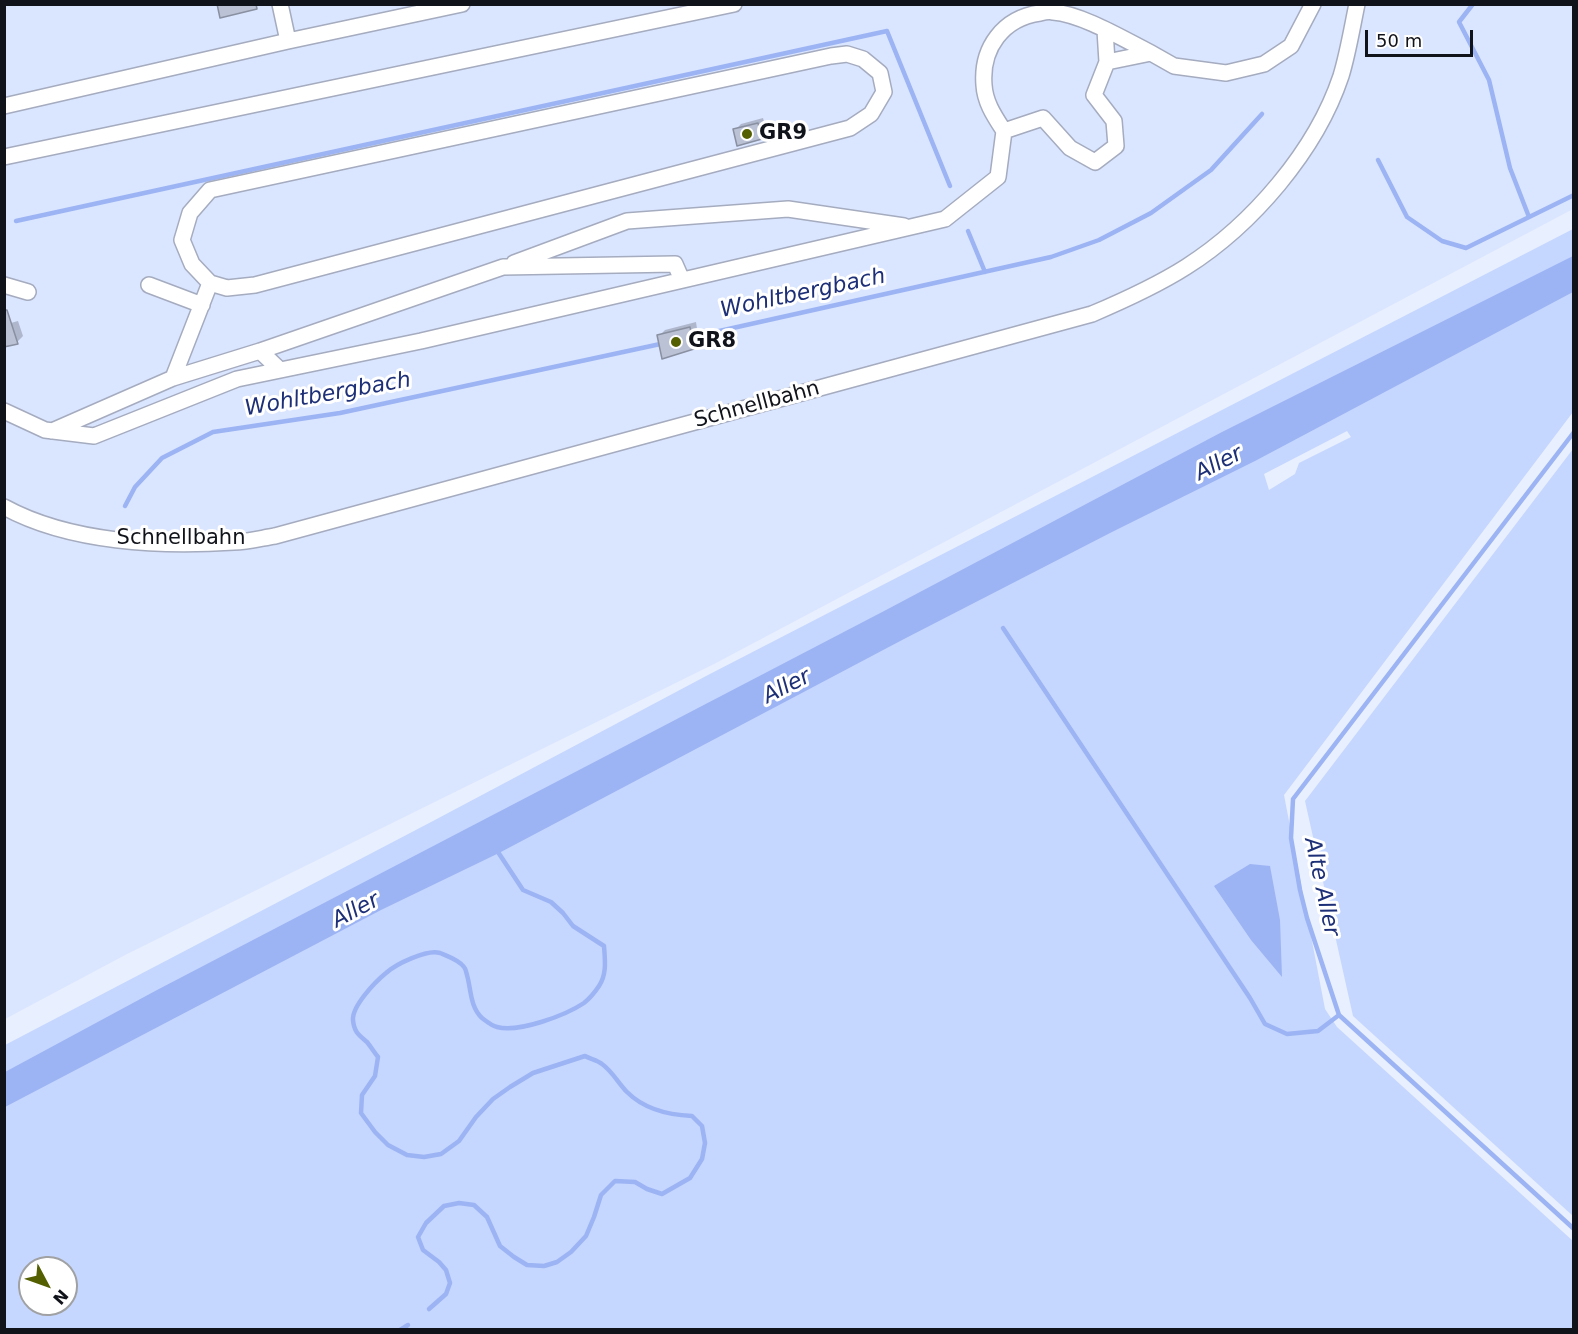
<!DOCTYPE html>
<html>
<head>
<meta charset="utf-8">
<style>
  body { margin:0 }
  #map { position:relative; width:1578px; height:1334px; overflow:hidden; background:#e8effe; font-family:"DejaVu Sans",sans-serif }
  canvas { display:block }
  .frame { position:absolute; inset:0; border:6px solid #11131a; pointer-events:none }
  .north { position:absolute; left:18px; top:1256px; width:60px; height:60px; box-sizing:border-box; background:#fff; border:2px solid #a0a1a3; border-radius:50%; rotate:131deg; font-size:16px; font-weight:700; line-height:24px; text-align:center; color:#11131a }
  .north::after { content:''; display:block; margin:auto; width:21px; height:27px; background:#535f00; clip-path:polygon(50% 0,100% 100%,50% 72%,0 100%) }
  .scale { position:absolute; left:1365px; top:30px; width:108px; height:27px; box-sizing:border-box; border:3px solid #11131a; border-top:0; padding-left:8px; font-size:18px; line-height:21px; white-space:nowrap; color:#11131a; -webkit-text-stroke:4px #fff; paint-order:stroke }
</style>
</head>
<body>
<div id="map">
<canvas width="1578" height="1334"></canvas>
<div class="frame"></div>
<div class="north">N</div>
<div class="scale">50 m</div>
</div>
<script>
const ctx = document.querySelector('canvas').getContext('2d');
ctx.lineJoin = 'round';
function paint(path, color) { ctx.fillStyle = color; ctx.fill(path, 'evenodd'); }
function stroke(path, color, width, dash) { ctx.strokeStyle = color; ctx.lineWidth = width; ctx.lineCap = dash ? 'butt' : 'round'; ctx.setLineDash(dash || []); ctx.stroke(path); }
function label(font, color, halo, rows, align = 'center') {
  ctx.font = font + ' "DejaVu Sans",sans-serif'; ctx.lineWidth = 6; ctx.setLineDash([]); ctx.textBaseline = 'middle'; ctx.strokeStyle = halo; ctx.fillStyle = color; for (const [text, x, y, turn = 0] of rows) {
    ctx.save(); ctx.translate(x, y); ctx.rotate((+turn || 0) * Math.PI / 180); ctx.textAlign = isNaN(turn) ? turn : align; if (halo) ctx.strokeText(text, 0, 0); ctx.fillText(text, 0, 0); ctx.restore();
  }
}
const built = new Path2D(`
  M 5,5 L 1573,5 L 1573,209 L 714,664 L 127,954 L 5,1019 Z`);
const green = new Path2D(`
  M 1573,229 L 1573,412 L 1284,795 L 1325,1009 L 1337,1027 L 1573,1241 L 1573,1329 L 1013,1330 L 1011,1328 L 1009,1330 L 5,1330 L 5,1045 L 433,821 L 708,675 ZM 1347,431 L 1351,437 L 1299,463 L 1295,474 L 1269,490 L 1264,474 ZM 30,1268 L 66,1268 L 66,1304 L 30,1304 Z
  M 1573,449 L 1573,1216 L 1353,1016 L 1305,801 Z`);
const water = new Path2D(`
  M 1573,256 L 1573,292 L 1255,461 L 1112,532 L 904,639 L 499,853 L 381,910 L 5,1107 L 5,1072 L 157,990 L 886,610 L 1222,432 Z
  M 1250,864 L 1270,866 L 1280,920 L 1282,977 L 1251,940 L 1214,886 Z`);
const shadow = new Path2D(`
  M 763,118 L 767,132 L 761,138 L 735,130 L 741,124 Z
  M 18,321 L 23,336 L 17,342 L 7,324 Z
  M 696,322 L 699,342 L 693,348 L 659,336 L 665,330 Z`);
const stream = new Path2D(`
  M 1473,4 L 1459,22 L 1489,80 L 1510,168 L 1529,217
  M 1378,160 L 1407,217 L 1442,241 L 1466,248 L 1574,195
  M 16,221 L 887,31 L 950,186
  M 968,231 L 985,272
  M 688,338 L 1051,257 L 1099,240 L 1151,213 L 1211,170 L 1262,114
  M 1574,432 L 1293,799 L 1291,838 L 1300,890 L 1307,918 L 1339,1015 L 1574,1229
  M 125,506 L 135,487 L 162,458 L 213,432 L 340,413 L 665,343
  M 1003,628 L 1250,998 L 1265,1024 L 1287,1034 L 1318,1031 L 1339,1015
  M 429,1309 L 446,1294 L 450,1283 L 446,1270 L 439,1262 L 423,1250 L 418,1237 L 426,1223 L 444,1206 L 459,1203 L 474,1205 L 487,1217 L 500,1246 L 514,1257 L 527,1265 L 544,1266 L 557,1262 L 571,1252 L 586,1236 L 594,1217 L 601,1195 L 615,1181 L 635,1182 L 647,1189 L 662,1194 L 690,1178 L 702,1159 L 705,1143 L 702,1126 L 692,1116 C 669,1115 644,1109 627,1092 C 619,1084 612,1071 602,1064 C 597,1060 590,1059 585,1056 L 533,1073 L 510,1087 L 493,1099 L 476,1117 L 459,1141 L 441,1154 L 424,1157 L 407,1155 L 388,1145 L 375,1132 L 361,1113 L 362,1095 L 375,1076 L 378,1057 C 374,1052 371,1047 367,1042 C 359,1035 354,1032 353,1020 C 352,1006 375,982 386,973 C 396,964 427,949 440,953 C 447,956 459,960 464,967 C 466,969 466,972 467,975 C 471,989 470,1007 482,1018 C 486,1021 492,1026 497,1027 C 519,1033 566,1015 584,1003 C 589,999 595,992 599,986 C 607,974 605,960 604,946 L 573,926 L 563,913 L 551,902 L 523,890 L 496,849
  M 400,1330 L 408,1325`);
const building = new Path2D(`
  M 217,4 L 256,4 L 257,9 L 220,18 Z
  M 758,123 L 762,139 L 737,146 L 733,129 Z
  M 4,310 L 7,310 L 18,344 L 4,347 Z
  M 690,327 L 694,349 L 662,359 L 657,335 Z`);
const street = new Path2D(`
  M 280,4 L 288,41
  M 1105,30 L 1107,62
  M 847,54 L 863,59 L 880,73 L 884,92 L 871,114 L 850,128 L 255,285 L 227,288 L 210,283 L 192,264 L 182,240 L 190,213 L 210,190 L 831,56 Z
  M 4,106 L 288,41 L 462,4
  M 1004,131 C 995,117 985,103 984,85 C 981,48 1003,18 1040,13 C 1044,12 1049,11 1053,12 C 1082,14 1125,40 1151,53
  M 4,157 L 734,4
  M 514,263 L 627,221 L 788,209 L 904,226
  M 4,285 L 28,292
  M 149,285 L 202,305
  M 260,351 L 503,267 L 675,264 L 682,280
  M 173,378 L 260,351 L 280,370
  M 4,411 L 45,430 L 94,436 L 237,379 L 421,341 L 945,219 L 998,177 L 1004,131 L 1043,118 L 1070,148 L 1095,162 L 1116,146 L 1114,121 L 1094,95 L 1107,62 L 1151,53 L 1174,66 L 1226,73 L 1264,64 L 1291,46 L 1313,4
  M 52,431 L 173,378 L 210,283
  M 4,507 C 70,543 161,547 234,542 C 248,542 262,538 275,536 L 1092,314 C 1125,300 1156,286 1186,267 C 1252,225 1316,151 1341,76 C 1348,53 1352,28 1357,4`);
const markers = [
  [747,134,6,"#535f00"],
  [676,342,6,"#535f00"]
];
const poiNames = [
  ["GR9",759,134],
  ["GR8",688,342]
];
const streetNames = [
  ["Schnellbahn",757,405,-15],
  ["Schnellbahn",181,539]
];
const waterNames = [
  ["Wohltbergbach",803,294,-12],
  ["Wohltbergbach",328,395,-10],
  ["Aller",1219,464,-27],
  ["Aller",787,687,-27],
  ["Alte Aller",1321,887,78],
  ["Aller",356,911,-28]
];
paint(built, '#dae5ff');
paint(green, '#c5d6ff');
paint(water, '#9cb4f3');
paint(shadow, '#0003');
stroke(stream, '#9cb4f3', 4.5);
paint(building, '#bbc2d5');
stroke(building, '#8990a1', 1.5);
stroke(street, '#a5acbf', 18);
stroke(street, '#fff', 15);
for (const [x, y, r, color] of markers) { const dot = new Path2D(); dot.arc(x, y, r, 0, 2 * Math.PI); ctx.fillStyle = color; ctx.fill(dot); stroke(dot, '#fff', 2); }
label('bold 21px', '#11131a', '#fff', poiNames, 'left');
label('21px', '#11131a', '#fff', streetNames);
label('italic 22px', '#1d2f77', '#fff', waterNames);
</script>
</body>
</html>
